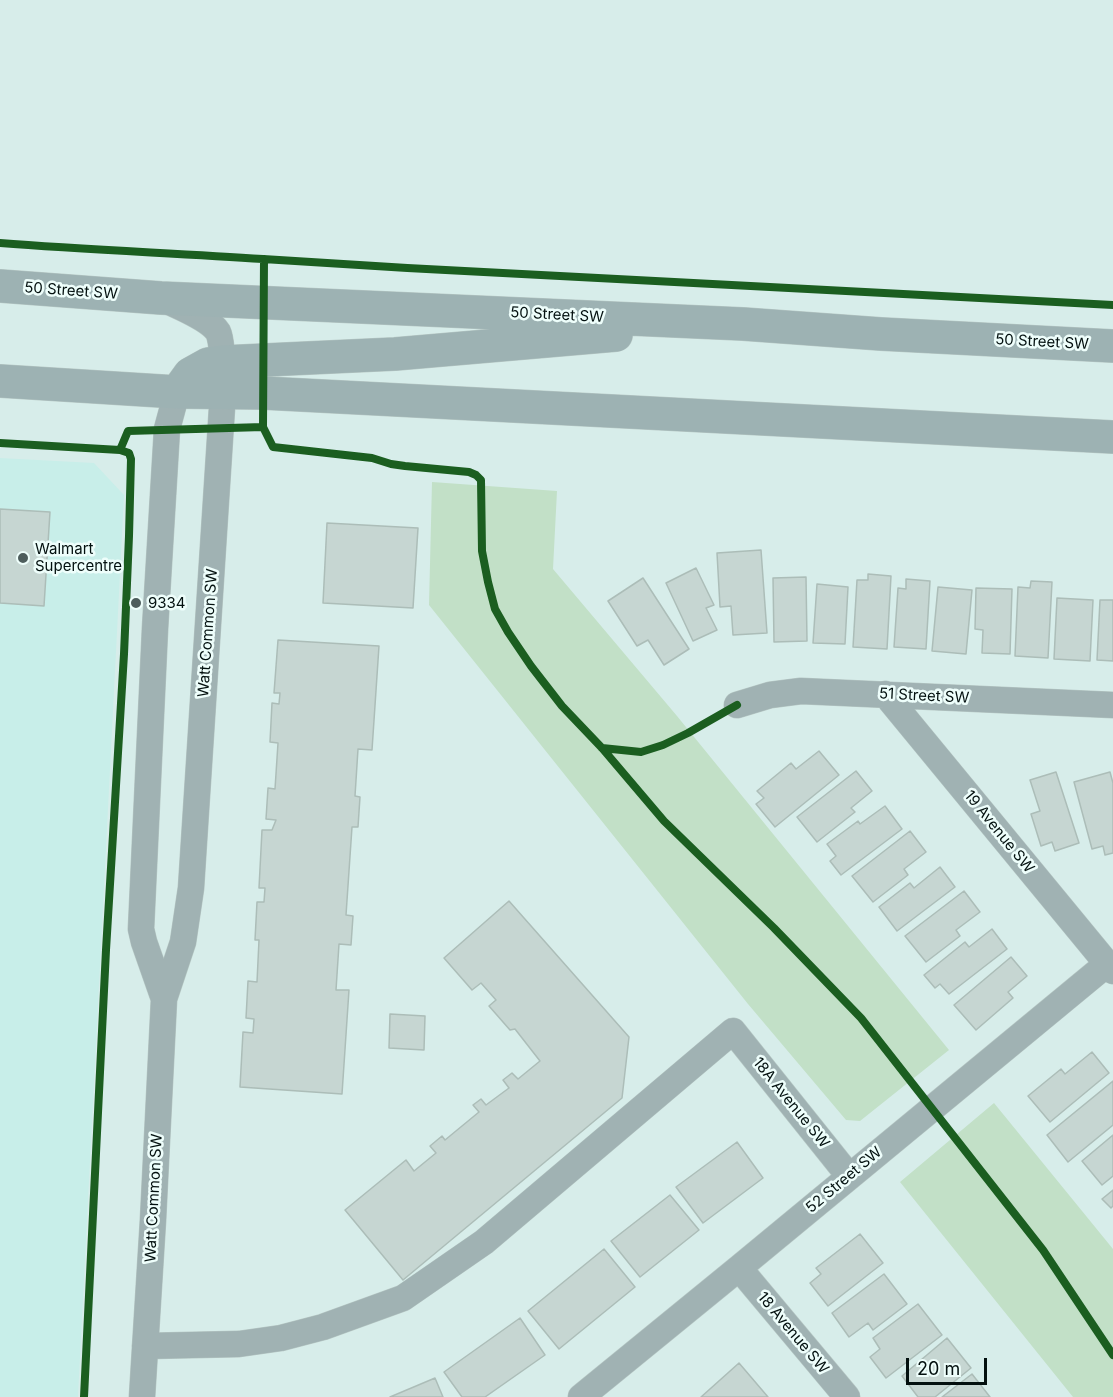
<!DOCTYPE html>
<html>
<head>
<meta charset="utf-8">
<style>
  body { margin:0 }
  #map { position:relative; width:1113px; height:1397px; overflow:hidden; background:#d7edea; font-family:Inter,sans-serif }
  canvas { display:block }
  .scale { position:absolute; left:906px; top:1358px; width:81px; height:27px; box-sizing:border-box; border:3px solid #03100f; border-top:0; padding-left:8px; font-size:18px; line-height:21px; white-space:nowrap; color:#03100f; -webkit-text-stroke:4px #eefefb; paint-order:stroke }
</style>
</head>
<body>
<div id="map">
<canvas width="1113" height="1397"></canvas>
<div class="scale">20 m</div>
</div>
<script>
const ctx = document.querySelector('canvas').getContext('2d');
ctx.lineJoin = 'round';
function paint(path, color) { ctx.fillStyle = color; ctx.fill(path, 'evenodd'); }
function stroke(path, color, width, dash) { ctx.strokeStyle = color; ctx.lineWidth = width; ctx.lineCap = dash ? 'butt' : 'round'; ctx.setLineDash(dash || []); ctx.stroke(path); }
function label(font, color, halo, rows, align = 'center') {
  ctx.font = font + ' Inter,sans-serif'; ctx.lineWidth = 5; ctx.setLineDash([]); ctx.textBaseline = 'middle'; ctx.strokeStyle = halo; ctx.fillStyle = color; for (const [text, x, y, turn = 0] of rows) {
    ctx.save(); ctx.translate(x, y); ctx.rotate((+turn || 0) * Math.PI / 180); ctx.textAlign = isNaN(turn) ? turn : align; if (halo) ctx.strokeText(text, 0, 0); ctx.fillText(text, 0, 0); ctx.restore();
  }
}
const built = new Path2D(`
  M 0,458 L 94,463 L 124,495 L 78,1397 L 0,1397 Z`);
const green = new Path2D(`
  M 432,482 L 557,491 L 553,569 L 677,716 L 949,1050 L 860,1121 L 846,1120 L 748,1004 L 429,605 Z
  M 994,1103 L 1113,1249 L 1113,1397 L 1073,1397 L 900,1182 Z`);
const building = new Path2D(`
  M 0,509 L 50,512 L 44,606 L 0,603 Z
  M 327,523 L 418,528 L 413,608 L 323,603 Z
  M 761,550 L 767,633 L 733,635 L 731,606 L 720,607 L 717,553 Z
  M 696,568 L 714,605 L 706,608 L 717,630 L 693,641 L 666,583 Z
  M 868,574 L 891,576 L 887,649 L 853,647 L 857,580 L 868,580 Z
  M 806,577 L 807,641 L 774,642 L 773,578 Z
  M 643,578 L 689,649 L 664,665 L 648,640 L 637,646 L 608,601 Z
  M 906,579 L 930,581 L 926,649 L 894,647 L 898,588 L 906,589 Z
  M 1031,581 L 1052,582 L 1048,658 L 1015,656 L 1018,587 L 1030,588 Z
  M 817,584 L 848,587 L 845,644 L 813,643 Z
  M 938,587 L 972,590 L 966,654 L 932,651 Z
  M 976,588 L 1012,589 L 1010,654 L 982,653 L 983,630 L 975,629 Z
  M 1057,598 L 1093,600 L 1090,661 L 1054,659 Z
  M 1100,600 L 1113,600 L 1113,661 L 1097,660 Z
  M 278,640 L 379,646 L 372,750 L 358,749 L 355,796 L 360,797 L 358,827 L 352,827 L 346,915 L 353,916 L 351,945 L 339,944 L 336,990 L 349,990 L 342,1094 L 240,1087 L 243,1032 L 253,1033 L 254,1019 L 246,1018 L 248,981 L 257,982 L 259,940 L 255,940 L 257,902 L 264,902 L 265,888 L 259,888 L 262,830 L 272,830 L 276,820 L 266,819 L 268,788 L 275,789 L 278,743 L 270,742 L 272,703 L 279,704 L 280,693 L 274,693 Z
  M 819,751 L 839,775 L 775,827 L 756,804 L 764,798 L 757,791 L 791,763 L 796,769 Z
  M 856,771 L 872,791 L 851,808 L 855,812 L 817,842 L 797,817 Z
  M 1056,772 L 1079,843 L 1055,851 L 1052,842 L 1041,846 L 1031,814 L 1040,811 L 1030,780 Z
  M 1110,772 L 1113,783 L 1113,853 L 1105,855 L 1103,846 L 1092,849 L 1074,782 Z
  M 885,806 L 902,829 L 841,875 L 830,861 L 836,856 L 827,844 L 858,821 L 860,824 Z
  M 910,831 L 926,852 L 904,869 L 908,875 L 873,902 L 852,876 Z
  M 940,867 L 955,887 L 897,931 L 879,907 L 910,883 L 914,888 Z
  M 964,891 L 980,912 L 956,930 L 960,936 L 926,962 L 905,936 Z
  M 509,901 L 629,1037 L 622,1098 L 403,1280 L 345,1210 L 406,1160 L 414,1171 L 436,1153 L 430,1146 L 442,1136 L 445,1140 L 479,1112 L 473,1105 L 481,1099 L 486,1105 L 509,1088 L 503,1080 L 512,1073 L 518,1079 L 540,1061 L 515,1029 L 510,1030 L 489,1006 L 496,1000 L 481,983 L 472,990 L 444,958 Z
  M 992,929 L 1007,949 L 949,994 L 940,984 L 935,988 L 924,975 L 965,942 L 969,947 Z
  M 1011,957 L 1027,976 L 1008,992 L 1013,998 L 976,1030 L 954,1005 Z
  M 390,1014 L 425,1016 L 424,1050 L 389,1048 Z
  M 1092,1052 L 1109,1073 L 1050,1122 L 1028,1096 L 1061,1069 L 1065,1074 Z
  M 1113,1081 L 1113,1125 L 1068,1162 L 1047,1135 Z
  M 1113,1135 L 1113,1176 L 1102,1185 L 1082,1161 Z
  M 737,1142 L 763,1178 L 703,1223 L 676,1187 Z
  M 1113,1190 L 1113,1206 L 1111,1208 L 1102,1199 Z
  M 670,1195 L 699,1230 L 640,1277 L 611,1241 Z
  M 860,1234 L 883,1263 L 828,1306 L 810,1283 L 821,1274 L 816,1268 Z
  M 604,1249 L 635,1287 L 559,1349 L 528,1311 Z
  M 884,1274 L 907,1304 L 873,1330 L 868,1323 L 849,1337 L 832,1313 Z
  M 918,1304 L 942,1335 L 886,1378 L 870,1357 L 880,1349 L 873,1338 Z
  M 520,1318 L 545,1355 L 485,1397 L 462,1397 L 444,1372 Z
  M 947,1338 L 971,1368 L 935,1397 L 918,1397 L 902,1376 Z
  M 739,1363 L 768,1397 L 701,1397 Z
  M 972,1374 L 990,1397 L 942,1397 Z
  M 435,1378 L 443,1397 L 390,1397 Z`);
const minor = new Path2D(`
  M 885,694 L 1113,971
  M 737,705 L 770,695 L 801,691 L 1113,705
  M 164,999 L 144,942 L 141,929 L 155,629 L 167,429 L 177,392
  M 739,1268 L 847,1397
  M 145,1346 L 239,1344 L 281,1338 L 323,1327 L 403,1298 L 484,1242 L 733,1031 L 849,1176
  M 142,1397 L 153,1220 L 164,999 L 183,942 L 191,888 L 223,392 C 223,380 223,342 218,332 C 209,318 181,308 166,300
  M 581,1397 L 739,1268 L 1107,964`);
const major = new Path2D(`
  M 0,286 L 161,298 L 743,324 L 881,334 L 1113,346
  M 0,381 L 177,392 L 263,393 L 1113,437
  M 177,392 L 190,374 L 208,364 L 222,362 L 395,354 L 616,335`);
const cycleway = new Path2D(`
  M 0,243 C 87,250 175,253 263,259 C 546,277 829,292 1113,305
  M 264,259 L 263,427 L 273,447 L 372,458 L 391,464 L 405,466 L 469,472 L 476,475 L 481,480 L 482,551 L 488,582 L 495,609 L 508,632 L 531,666 L 562,706 L 602,748 L 664,821 L 774,928 L 861,1018 L 1043,1250 L 1113,1355
  M 0,443 L 120,450 L 129,453 L 131,459 L 129,536 L 124,654 L 106,950 L 84,1397
  M 120,450 L 128,431 L 263,427
  M 602,748 L 641,752 L 663,745 L 688,733 L 737,705`);
const markers = [
  [23,558,6,"#4d5d5c"],
  [136,603,6,"#4d5d5c"]
];
const streetNames = [
  ["50 Street SW",71,291,4],
  ["50 Street SW",557,315,3],
  ["50 Street SW",1042,342,3],
  ["Watt Common SW",208,633,-86],
  ["51 Street SW",924,696,3],
  ["19 Avenue SW",999,832,51],
  ["18A Avenue SW",791,1103,51],
  ["52 Street SW",844,1180,-40],
  ["Watt Common SW",154,1198,-87],
  ["18 Avenue SW",793,1333,50]
];
const poiNames = [
  ["Walmart",35,549],
  ["Supercentre",35,566],
  ["9334",148,603]
];
paint(built, '#c8eee9');
paint(green, '#c2e0c7');
paint(building, '#c6d6d2');
stroke(building, '#acbdb8', 1.5);
stroke(minor, '#b7c8c5', 27);
stroke(major, '#b7c8c5', 34);
stroke(minor, '#a0b2b3', 26);
stroke(major, '#9db2b3', 33);
stroke(cycleway, '#1b5e20', 8);
for (const [x, y, r, color] of markers) { const dot = new Path2D(); dot.arc(x, y, r, 0, 2 * Math.PI); ctx.fillStyle = color; ctx.fill(dot); stroke(dot, '#eefefb', 2); }
label('15px', '#03100f', '#eefefb', streetNames);
label('15px', '#03100f', '#eefefb', poiNames, 'left');
</script>
</body>
</html>
